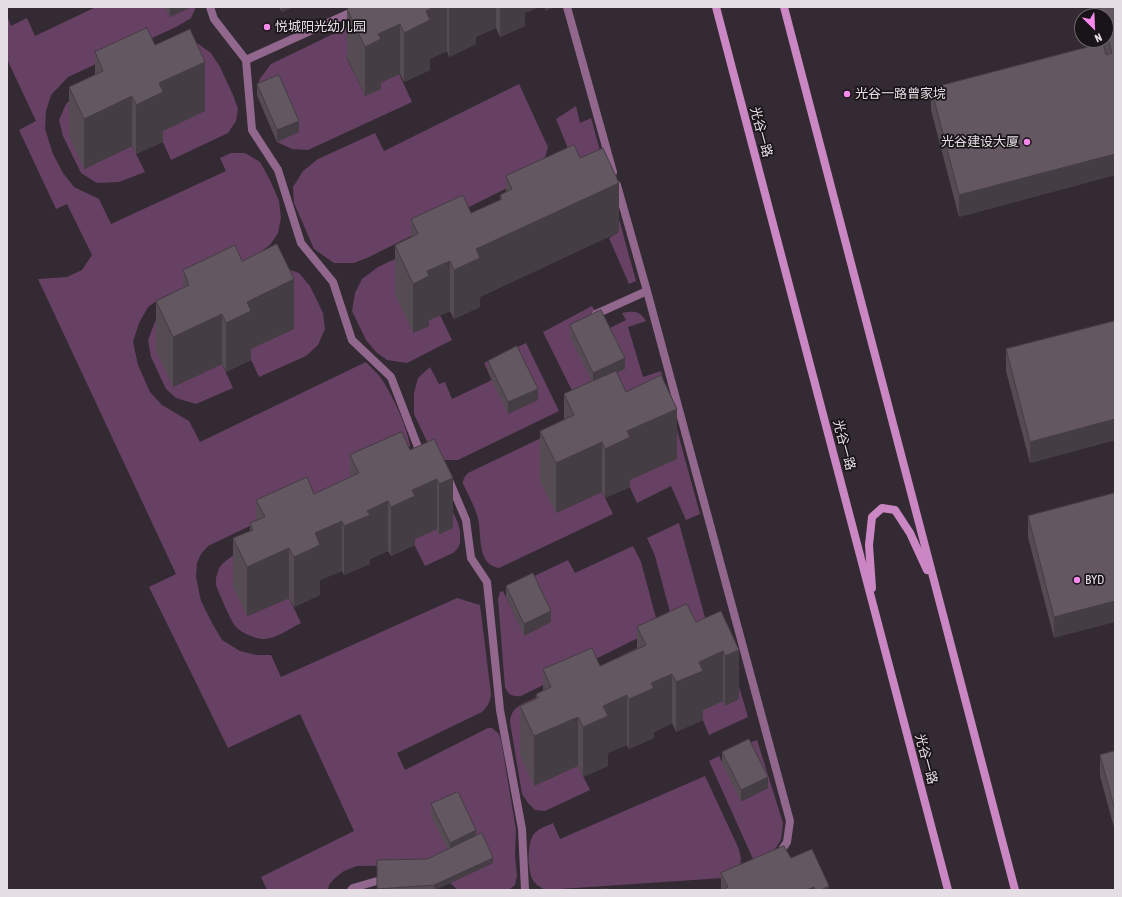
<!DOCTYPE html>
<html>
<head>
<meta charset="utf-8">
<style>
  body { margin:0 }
  #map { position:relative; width:1122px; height:897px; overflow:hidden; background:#342a33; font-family:"Asap Condensed",sans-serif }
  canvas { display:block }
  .frame { position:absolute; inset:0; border:8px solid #e5dee4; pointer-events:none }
  .north { position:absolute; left:1074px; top:8px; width:40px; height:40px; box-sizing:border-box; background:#191418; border:1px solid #6b656a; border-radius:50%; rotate:156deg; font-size:11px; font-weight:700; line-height:16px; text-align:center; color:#e5dee4 }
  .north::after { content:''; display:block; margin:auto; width:14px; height:18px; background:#f788ec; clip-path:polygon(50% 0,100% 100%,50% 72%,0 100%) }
</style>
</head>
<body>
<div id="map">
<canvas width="1122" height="897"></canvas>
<div class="frame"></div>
<div class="north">N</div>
</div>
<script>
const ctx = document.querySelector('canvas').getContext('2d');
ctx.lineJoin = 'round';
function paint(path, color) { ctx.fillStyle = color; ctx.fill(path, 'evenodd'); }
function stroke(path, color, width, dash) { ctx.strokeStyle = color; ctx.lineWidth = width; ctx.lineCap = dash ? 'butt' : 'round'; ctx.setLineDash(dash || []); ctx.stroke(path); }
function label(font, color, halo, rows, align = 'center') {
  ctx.font = font + ' "Asap Condensed","Noto Sans SC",sans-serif'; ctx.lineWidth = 3.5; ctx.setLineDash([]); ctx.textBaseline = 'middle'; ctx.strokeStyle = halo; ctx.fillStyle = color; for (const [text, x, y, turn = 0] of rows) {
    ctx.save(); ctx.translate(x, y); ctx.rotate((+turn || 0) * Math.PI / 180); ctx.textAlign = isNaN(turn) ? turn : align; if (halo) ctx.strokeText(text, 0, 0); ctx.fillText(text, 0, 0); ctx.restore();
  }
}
const green = new Path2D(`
  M 96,7 L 165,7 L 170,17 L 191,7 L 196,7 L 191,18 L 176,27 L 68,77 L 51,95 L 46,111 L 45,129 L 53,154 L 63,173 L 74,187 L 99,199 L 111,224 L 226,171 L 220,158 L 231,153 L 245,153 L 260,162 L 270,180 L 279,201 L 281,218 L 278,233 L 270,245 L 256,255 L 161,298 L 148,307 L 139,323 L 133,342 L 138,365 L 150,392 L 162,405 L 189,421 L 200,442 L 366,362 C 371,368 379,374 383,381 C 394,399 407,426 410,446 L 406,451 L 208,546 L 201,554 L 197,563 L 196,577 L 201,601 L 212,623 L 222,640 L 240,651 L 256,655 L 271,655 L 281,677 L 457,598 L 480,605 L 491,694 C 490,702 488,706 482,712 L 397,753 L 405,770 L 488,728 L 492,728 L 499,734 L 501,740 L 516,830 L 515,855 L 517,876 L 515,885 L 510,889 L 506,890 L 458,890 L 450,883 L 493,863 L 450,854 L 427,865 L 357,866 L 344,871 L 335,878 L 329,885 L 328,890 L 267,890 L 261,877 L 354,831 L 300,714 L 228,748 L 149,587 L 176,574 L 38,279 L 67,277 L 82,270 L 92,255 L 67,204 L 56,209 L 19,130 L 36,121 L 7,59 L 7,16 L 11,26 L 27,18 L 35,36 Z
  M 389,7 L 347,59 L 365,96 L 378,84 L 399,74 L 412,102 L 308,150 L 292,149 L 277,142 L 257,95 L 259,80 L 271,64 Z
  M 194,41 L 211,53 L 220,67 L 233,95 L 238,109 L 236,121 L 228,133 L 171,160 L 159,133 L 190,78 L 84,169 L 132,146 L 145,172 L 119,182 L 97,183 L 81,173 L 63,136 L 59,120 L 66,104 L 78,92 Z
  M 519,84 L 548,147 L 541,171 L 369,257 L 354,263 L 334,263 L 314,249 L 294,203 L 293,187 L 303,171 L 318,159 L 375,133 L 384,151 Z
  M 576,106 L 580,123 L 591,118 L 636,281 L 629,284 L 609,238 L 619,232 L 574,195 L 413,333 L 429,326 L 427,321 L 440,315 L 452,340 L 407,363 L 387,360 L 376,352 L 366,340 L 352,311 L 355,293 L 362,279 L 378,267 L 578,173 L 556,119 Z
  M 281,267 L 299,273 L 310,286 L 323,313 L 325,329 L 318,345 L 306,356 L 259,377 L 247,351 L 277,294 L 173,387 L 222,364 L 233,388 L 196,404 L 176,398 L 166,389 L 151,357 L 148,340 L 155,322 L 170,309 Z
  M 592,306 L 606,330 L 626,320 L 622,313 C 634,311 639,310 646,321 L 628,327 L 643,377 L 661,371 L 700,514 L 686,520 L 671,486 L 637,503 L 627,481 L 661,425 L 556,513 L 602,492 L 613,514 L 499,568 C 475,564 483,533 477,515 C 474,505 468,494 463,484 C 463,479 464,477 468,473 L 585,417 L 543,332 Z
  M 526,343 L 559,411 L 458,460 L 444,460 L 431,450 L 414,414 L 414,393 L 418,378 L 430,367 L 439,384 L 445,382 L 452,399 L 492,380 L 484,363 Z
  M 415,468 L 439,481 L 458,523 L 460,531 L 460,543 L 458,548 L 453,553 L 425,566 L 412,540 L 437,529 L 440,534 L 452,528 L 434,488 L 248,616 L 289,598 L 301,623 C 291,628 275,639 264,639 C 255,639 242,633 236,627 C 231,622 219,593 216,585 L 216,578 L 219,568 L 223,563 L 231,557 Z
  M 679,523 L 712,643 L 725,639 L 748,717 L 709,735 L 699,711 L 723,701 L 726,705 L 739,699 L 721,661 L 578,766 L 590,790 L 545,811 L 535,810 L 528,803 L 522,794 L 510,722 C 511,712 514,709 522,704 L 665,637 L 671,616 L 655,556 L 647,538 Z
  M 633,546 L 641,562 L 656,618 L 655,624 L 644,635 L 521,696 C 513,697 508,695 505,687 L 498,599 L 500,592 L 503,591 L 524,635 L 530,578 L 568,560 L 575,573 Z
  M 757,740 L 783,823 L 781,840 L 771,855 L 757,861 L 753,859 L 709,761 L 719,756 L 742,801 L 768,788 L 746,744 Z
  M 705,776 L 738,847 C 745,867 739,869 723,878 L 545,890 C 540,887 535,884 533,880 C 527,870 527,843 534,834 C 538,829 546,826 553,823 L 560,839 Z`);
const street = new Path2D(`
  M 210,7 L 214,19 L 246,60 L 363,7
  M 567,7 L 613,172
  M 246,60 L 252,130 L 278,170 L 301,243 L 333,282 L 352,340 L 391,377 L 421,455
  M 617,185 L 647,291 L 790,821 L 787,842 L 779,854
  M 596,314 L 647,291
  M 449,480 L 466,520 L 471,558 L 487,582 L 500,710 L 522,829 L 525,890
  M 351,890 L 353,888 L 377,881 L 387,880`);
const secondary = new Path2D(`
  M 716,7 L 948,890
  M 784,7 L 1015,890
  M 872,588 L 869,545 L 872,517 L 882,508 L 895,510 L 910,533 L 927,570`);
const wall = new Path2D(`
  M 165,7 L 191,7 L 170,17 Z
  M 279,7 L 293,7 L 282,12 Z
  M 351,7 L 539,7 L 525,13 L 525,26 L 500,37 L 496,28 L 476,37 L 476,44 L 449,57 L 447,51 L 430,59 L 430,70 L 404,82 L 400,74 L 381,82 L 381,89 L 365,96 L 347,58 L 347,9 Z
  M 1094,7 L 1115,7 L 1115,175 L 959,217 L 931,110 L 931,88 L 1103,43 L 1103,40 L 1106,40 L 1106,16 L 1096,16 Z
  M 155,45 L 205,111 L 163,131 L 163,142 L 136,154 L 132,146 L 84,169 L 69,136 L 69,87 L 95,75 L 95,52 Z
  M 257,84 L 299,132 L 277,142 L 257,95 Z
  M 580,158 L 619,232 L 480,297 L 480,307 L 454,319 L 450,311 L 429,320 L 429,326 L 413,333 L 395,294 L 395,245 L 411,237 L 411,219 L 471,213 L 500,200 L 500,195 L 506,192 L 506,176 Z
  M 242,261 L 294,329 L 251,349 L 251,360 L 226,372 L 222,364 L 173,387 L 156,350 L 156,301 L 183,288 L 183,270 Z
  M 1115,321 L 1115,440 L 1030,463 L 1006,371 L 1006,349 Z
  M 570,325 L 625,369 L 616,373 L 626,392 L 677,459 L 630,480 L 630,487 L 605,498 L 602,492 L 556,513 L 540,481 L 540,431 L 564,420 L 564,394 L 592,382 L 570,337 Z
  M 488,361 L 538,400 L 508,414 L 488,372 Z
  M 434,439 L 453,528 L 439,534 L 437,529 L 415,539 L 415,545 L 391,556 L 388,551 L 370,559 L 370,564 L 344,575 L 342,571 L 320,580 L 320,595 L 294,607 L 289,598 L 247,616 L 233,587 L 233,538 L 250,531 L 250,523 L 256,520 L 256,500 L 314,494 L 350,477 L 350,455 L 410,450 Z
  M 1115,493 L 1054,638 L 1028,537 L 1028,516 Z
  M 506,586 L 551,622 L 524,636 L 506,597 Z
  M 721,611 L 739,699 L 725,706 L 723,701 L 703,710 L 703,720 L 676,732 L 672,723 L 654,732 L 654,738 L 629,749 L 627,745 L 608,753 L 608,766 L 583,777 L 578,766 L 534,786 L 520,755 L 520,706 L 536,699 L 536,694 L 543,691 L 543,669 L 600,666 L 637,648 L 637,627 L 696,622 Z
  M 1115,751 L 1115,831 L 1100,776 L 1100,755 Z
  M 722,752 L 768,788 L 741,801 L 722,763 Z
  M 431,804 L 476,836 L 493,863 L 435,890 L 377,890 L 377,860 L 427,859 L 448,850 L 431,816 Z
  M 791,858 L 829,890 L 721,890 L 721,873 Z`);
const shadedWall = new Path2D(`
  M 170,7 L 191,7 L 170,17 Z
  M 282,7 L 293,7 L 282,12 Z
  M 434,7 L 447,7 L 447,51 L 430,59 L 430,70 L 404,82 L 404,33 L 426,11 Z
  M 449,7 L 496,7 L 496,28 L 476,37 L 476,44 L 449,57 Z
  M 500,7 L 539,7 L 525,13 L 525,26 L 500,37 Z
  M 545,7 L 555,7 L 545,11 Z
  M 400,24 L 400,74 L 381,82 L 381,89 L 365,96 L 365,47 L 378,34 Z
  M 205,62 L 205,111 L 163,131 L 163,142 L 136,154 L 136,105 L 159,83 Z
  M 132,96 L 132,146 L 84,169 L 84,119 Z
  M 299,121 L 299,132 L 277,142 L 277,130 Z
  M 1115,154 L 1115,175 L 959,217 L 959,195 Z
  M 619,183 L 619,232 L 480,297 L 480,307 L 454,319 L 454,270 L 476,249 Z
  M 450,261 L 450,311 L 429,320 L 429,326 L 413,333 L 413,284 L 427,271 Z
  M 294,279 L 294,329 L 251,349 L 251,360 L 226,372 L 226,323 L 247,302 Z
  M 222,314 L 222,364 L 173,387 L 173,337 Z
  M 625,358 L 625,369 L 593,384 L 593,373 Z
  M 538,389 L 538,400 L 508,414 L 508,402 Z
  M 677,409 L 677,459 L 630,480 L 630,487 L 605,498 L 605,449 L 627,431 Z
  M 1115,419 L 1115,440 L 1030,463 L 1030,442 Z
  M 602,442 L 602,492 L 556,513 L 556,463 Z
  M 453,478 L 453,528 L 439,534 L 439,484 Z
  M 437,479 L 437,529 L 415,539 L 415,545 L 391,556 L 391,507 L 412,490 Z
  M 388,501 L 388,551 L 370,559 L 370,564 L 344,575 L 344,526 L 367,511 Z
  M 342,521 L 342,571 L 320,580 L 320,595 L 294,607 L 294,557 L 315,533 Z
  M 289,548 L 289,598 L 247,616 L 247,567 Z
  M 1115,601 L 1115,622 L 1054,638 L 1054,617 Z
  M 551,611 L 551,622 L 524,636 L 524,624 Z
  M 739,650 L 739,699 L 725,706 L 725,656 Z
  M 723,651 L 723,701 L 703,710 L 703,720 L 676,732 L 676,682 L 699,662 Z
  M 672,674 L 672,723 L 654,732 L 654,738 L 629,749 L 629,699 L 651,683 Z
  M 627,695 L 627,745 L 608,753 L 608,766 L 583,777 L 583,727 L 603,706 Z
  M 578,717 L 578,766 L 534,786 L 534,736 Z
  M 768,777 L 768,788 L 741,801 L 741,790 Z
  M 476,830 L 476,842 L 450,854 L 450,843 Z
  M 493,858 L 493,863 L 435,890 L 434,890 L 434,885 Z
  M 829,886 L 829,890 L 821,890 Z
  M 814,887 L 814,890 L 807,890 Z`);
const building = new Path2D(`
  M 351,7 L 434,7 L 426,11 L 430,20 L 404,33 L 400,24 L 378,34 L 381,39 L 365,47 L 347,9 Z
  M 1100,7 L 1115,7 L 1115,154 L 959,195 L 931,88 L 1103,43 L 1106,55 L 1112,53 L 1106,31 L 1106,16 L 1102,16 Z
  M 147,28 L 155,45 L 190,29 L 205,62 L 159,83 L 163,92 L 136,105 L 132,96 L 84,119 L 69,87 L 103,71 L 95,52 Z
  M 279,75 L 299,121 L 277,130 L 257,84 Z
  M 574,145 L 580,158 L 603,148 L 619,183 L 476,249 L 480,258 L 454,270 L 450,261 L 427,271 L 429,276 L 413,284 L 395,245 L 418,234 L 411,219 L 463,195 L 471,213 L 502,199 L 500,195 L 512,189 L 506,176 Z
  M 277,244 L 294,279 L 247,302 L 251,311 L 226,323 L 222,314 L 173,337 L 156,301 L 189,285 L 183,270 L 235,245 L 242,261 Z
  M 601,310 L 625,358 L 593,373 L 570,325 Z
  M 1115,321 L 1115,419 L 1030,442 L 1006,349 Z
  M 517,346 L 538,389 L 508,402 L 488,361 Z
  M 616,371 L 626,392 L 661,375 L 677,409 L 627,431 L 630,437 L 605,449 L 602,442 L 556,463 L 540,431 L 574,415 L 564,394 Z
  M 402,432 L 410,450 L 434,439 L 453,478 L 439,484 L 437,479 L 412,490 L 415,496 L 391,507 L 388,501 L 367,511 L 370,515 L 344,526 L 342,521 L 315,533 L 320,545 L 294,557 L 289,548 L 247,567 L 233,538 L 253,530 L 250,523 L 265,517 L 256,500 L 307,477 L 314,494 L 359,473 L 350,455 Z
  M 1115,493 L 1115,601 L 1054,617 L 1028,516 Z
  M 533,573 L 551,611 L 524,624 L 506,586 Z
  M 687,604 L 696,622 L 721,611 L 739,650 L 725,656 L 723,651 L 699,662 L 703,671 L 676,682 L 672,674 L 651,683 L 654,688 L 629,699 L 627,695 L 603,706 L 608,716 L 583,727 L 578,717 L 534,736 L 520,706 L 538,698 L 536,694 L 551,687 L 543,669 L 592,648 L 600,666 L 646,645 L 637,627 Z
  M 749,739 L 768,777 L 741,790 L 722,752 Z
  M 1115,751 L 1115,810 L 1100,755 Z
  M 458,792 L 476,830 L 450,843 L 431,804 Z
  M 482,833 L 493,858 L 434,885 L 377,889 L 377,860 L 427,859 Z
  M 784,846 L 791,858 L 812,849 L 829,886 L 821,890 L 816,890 L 814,887 L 807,890 L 721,890 L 728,887 L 721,873 Z
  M 608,889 L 608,890 L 588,890 Z`);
const markers = [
  [267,27,4,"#f788ec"],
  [847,94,4,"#f788ec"],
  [1027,142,4,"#f788ec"],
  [1077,580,4,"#f788ec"]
];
const poiNames = [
  ["悦城阳光幼儿园",275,27],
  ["光谷一路曾家垸",855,94],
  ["光谷建设大厦",1019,142,"right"],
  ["BYD",1085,580]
];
const streetNames = [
  ["光谷一路",761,132,75],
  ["光谷一路",844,445,75],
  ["光谷一路",926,759,75]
];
paint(green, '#674163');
stroke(street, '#92678d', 8);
stroke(secondary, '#cb87c4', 8);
paint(wall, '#554b53');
paint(shadedWall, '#453d44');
paint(building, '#635761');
stroke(building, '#453d44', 1);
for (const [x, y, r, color] of markers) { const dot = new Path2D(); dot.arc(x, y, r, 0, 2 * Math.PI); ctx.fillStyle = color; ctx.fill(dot); stroke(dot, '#191418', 1.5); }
label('13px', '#e5dee4', '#191418', poiNames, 'left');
label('13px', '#e5dee4', '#191418', streetNames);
</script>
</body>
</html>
